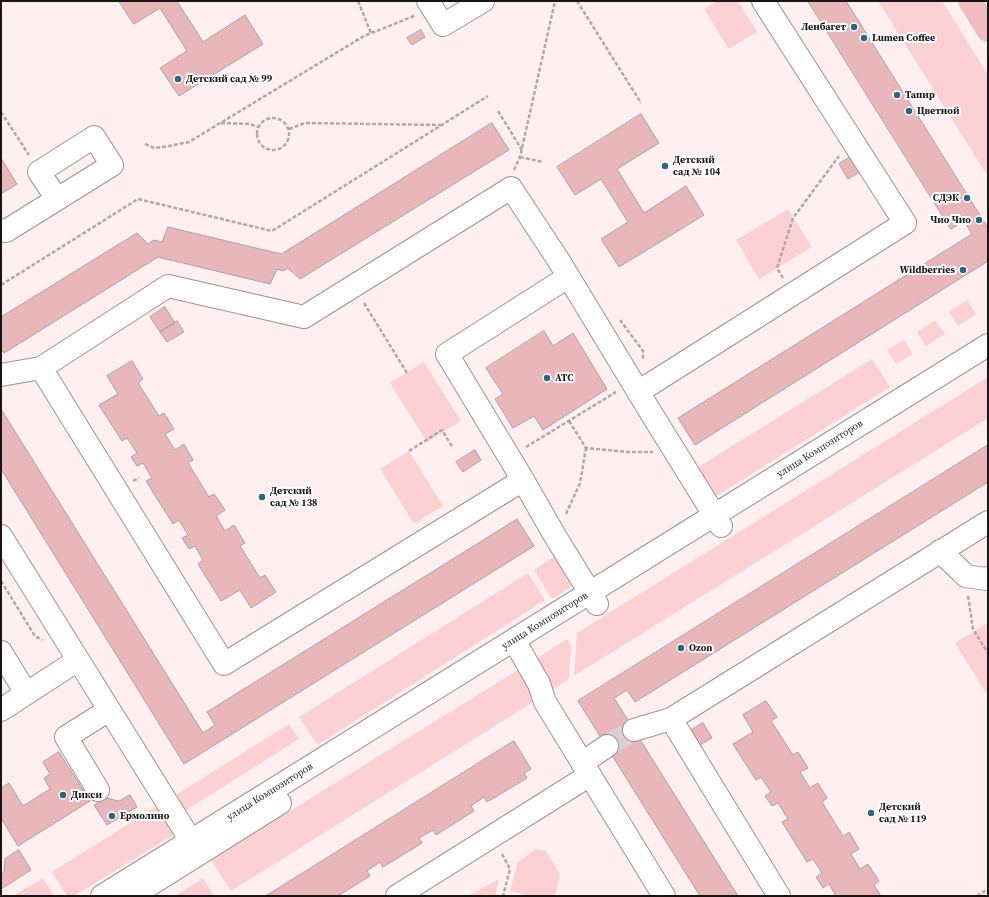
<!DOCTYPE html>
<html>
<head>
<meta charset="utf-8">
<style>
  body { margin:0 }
  #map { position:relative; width:989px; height:897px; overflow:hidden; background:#ffeff0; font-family:"Source Serif 4",serif }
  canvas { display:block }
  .frame { position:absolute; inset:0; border:2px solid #1a1515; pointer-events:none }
</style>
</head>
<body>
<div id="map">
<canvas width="989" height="897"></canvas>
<div class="frame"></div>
</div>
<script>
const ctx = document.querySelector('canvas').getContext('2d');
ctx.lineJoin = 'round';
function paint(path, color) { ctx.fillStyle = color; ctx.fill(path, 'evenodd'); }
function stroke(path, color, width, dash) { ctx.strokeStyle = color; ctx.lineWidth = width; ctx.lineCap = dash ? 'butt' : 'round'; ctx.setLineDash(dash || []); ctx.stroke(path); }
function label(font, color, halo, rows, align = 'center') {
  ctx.font = font + ' "Source Serif 4",serif'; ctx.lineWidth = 4; ctx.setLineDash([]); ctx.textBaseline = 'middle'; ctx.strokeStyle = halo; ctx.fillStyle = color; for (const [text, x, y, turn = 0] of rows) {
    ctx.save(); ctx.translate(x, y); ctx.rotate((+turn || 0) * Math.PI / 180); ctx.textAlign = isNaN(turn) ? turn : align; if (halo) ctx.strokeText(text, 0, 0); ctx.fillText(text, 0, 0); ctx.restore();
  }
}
const green = new Path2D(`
  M 717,1 L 738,1 L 757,32 L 729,49 L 704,9 Z
  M 878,1 L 942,1 L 988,75 L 988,177 Z
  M 788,209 L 812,247 L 759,279 L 736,240 Z
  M 967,300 L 976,314 L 958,326 L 949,312 Z
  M 935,320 L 945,334 L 926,346 L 917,332 Z
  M 904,340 L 913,354 L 896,364 L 887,350 Z
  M 872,359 L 890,387 L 715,497 L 697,468 Z
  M 424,362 L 461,421 L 427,442 L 390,383 Z
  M 988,377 L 988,418 L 574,676 L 577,633 Z
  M 409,451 L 443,506 L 414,524 L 380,469 Z
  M 557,555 L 575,584 L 552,599 L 534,570 Z
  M 528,573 L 545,600 L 317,745 L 299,717 Z
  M 988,623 L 988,696 L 955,643 Z
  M 567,639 L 571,646 L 569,679 L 549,692 L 536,659 Z
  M 521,668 L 531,689 L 533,702 L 231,891 L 211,860 Z
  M 289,724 L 299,739 L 183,812 L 173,797 Z
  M 157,806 L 175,834 L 74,896 L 67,896 L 52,872 Z
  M 536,849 L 546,851 L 560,874 L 555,896 L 529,896 L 510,891 L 518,862 Z
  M 43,878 L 54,896 L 13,896 Z
  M 203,878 L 214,896 L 175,896 Z
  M 499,879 L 495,896 L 468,896 Z`);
const building = new Path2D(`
  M 119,1 L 177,1 L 203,42 L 245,15 L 263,44 L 179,96 L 160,68 L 187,51 L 160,8 L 134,24 Z
  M 808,1 L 846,1 L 988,228 L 988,261 L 695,445 L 678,418 L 972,234 L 964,221 L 951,229 Z
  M 421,30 L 425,37 L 412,45 L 407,38 Z
  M 641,114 L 659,143 L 617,169 L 644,213 L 686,186 L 704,215 L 619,267 L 601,239 L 628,222 L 601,179 L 575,195 L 557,167 Z
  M 492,123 L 509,150 L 300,279 L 288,268 L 283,271 L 277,269 L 270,284 L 158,257 L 4,353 L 1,349 L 1,317 L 137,233 L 148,244 L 154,240 L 162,242 L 168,227 L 281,254 Z
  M 854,155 L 863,170 L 848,179 L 839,164 Z
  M 1,158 L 17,184 L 1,194 Z
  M 165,307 L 175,323 L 160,332 L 150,317 Z
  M 177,321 L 184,332 L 167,342 L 160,332 Z
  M 544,331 L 553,346 L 573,333 L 607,389 L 543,430 L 534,416 L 513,428 L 495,399 L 503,394 L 486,368 Z
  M 132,361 L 143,379 L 138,383 L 159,416 L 164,413 L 174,429 L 165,434 L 175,450 L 184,444 L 193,460 L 188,463 L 209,497 L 214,494 L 225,510 L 216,516 L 225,531 L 234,525 L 245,543 L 240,546 L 260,578 L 265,575 L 276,592 L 251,608 L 240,590 L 221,601 L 198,564 L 203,560 L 195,546 L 189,549 L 182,538 L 188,535 L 179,520 L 173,524 L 146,481 L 152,478 L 143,463 L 137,466 L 131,457 L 137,453 L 127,438 L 122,441 L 99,405 L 118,394 L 107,376 Z
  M 1,409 L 203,733 L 215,725 L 207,712 L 517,519 L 534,546 L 184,764 L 1,469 Z
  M 988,445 L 988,482 L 635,702 L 627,690 L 614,698 L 738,896 L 700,896 L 578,701 Z
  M 475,450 L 481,460 L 463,472 L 456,462 Z
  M 766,701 L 777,717 L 771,721 L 793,755 L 798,752 L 808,768 L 800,772 L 810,788 L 818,783 L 827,798 L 822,802 L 843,836 L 849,832 L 859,849 L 851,854 L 860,869 L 868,864 L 879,881 L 874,885 L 881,896 L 836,896 L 829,884 L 823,888 L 816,877 L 822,873 L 813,859 L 807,862 L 782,822 L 788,819 L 778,803 L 772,806 L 765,796 L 771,792 L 761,777 L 756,780 L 733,744 L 753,732 L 743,715 Z
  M 703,723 L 712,738 L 696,747 L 688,732 Z
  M 514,741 L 531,769 L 524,773 L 527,778 L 487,802 L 484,797 L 471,806 L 474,811 L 436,835 L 433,830 L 419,838 L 422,843 L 383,867 L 380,862 L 367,871 L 370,876 L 338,896 L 266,896 Z
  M 59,752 L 90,801 L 18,846 L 1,818 L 1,788 L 9,783 L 23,806 L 50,789 L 44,778 L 50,774 L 43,762 Z
  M 130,795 L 137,807 L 107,825 L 94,805 L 106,798 L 119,801 Z
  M 19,850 L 31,870 L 1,889 L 1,874 L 4,872 L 5,859 Z`);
const minorTunnel = new Path2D(`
  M 607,746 L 634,730`);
const path = new Path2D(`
  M 358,1 L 371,33
  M 577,1 L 641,103
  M 498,111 L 522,150
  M 1,112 L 29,155
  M257 134a16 16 0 1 1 32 0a16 16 0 1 1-32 0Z
  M 221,123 L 250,124 L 258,127
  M 289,129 L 305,123 L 442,125
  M 145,144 L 154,148 L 169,146 L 189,142 L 364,36 L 414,16
  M 520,157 L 543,162
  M 514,170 L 520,157 L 555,1
  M 783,278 L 777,268 L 793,218 L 839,156
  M 1,285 L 138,199 L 272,231 L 488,96
  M 364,303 L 407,373
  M 620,320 L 643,351 L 643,359
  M 569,421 L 586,448 L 628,452 L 653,452
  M 526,447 L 616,392
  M 409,451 L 442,430 L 453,448
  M 133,481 L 139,478
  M 566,514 L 580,483 L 586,448
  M 1,581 L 35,636 L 42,640
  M 968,596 L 973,629 L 988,653
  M 502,854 L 510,869 L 503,896
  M 977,896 L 988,889`);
const minor = new Path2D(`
  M 428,1 L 443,25 L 483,1
  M 1,230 L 6,231 L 112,165 L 94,137 L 39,172 L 57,199
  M 41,368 L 224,664 L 523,480 L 555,536 L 597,604
  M 1,375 L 41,368 L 168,286 L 304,317 L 511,188 L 559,261 L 648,408 L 721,526
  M 638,392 L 905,223 L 763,1
  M 523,480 L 447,354 L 568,277
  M 1,536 L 198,852
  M 940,551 L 966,576 L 986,579 L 988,578
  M 514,640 L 539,684 L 545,702 L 664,896
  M 1,652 L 26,693
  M 1,710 L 78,660
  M 634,730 L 671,719
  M 582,763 L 607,746
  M 98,790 L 66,737 L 109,710
  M 102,896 L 988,345
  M 132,896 L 280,803
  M 397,896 L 590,775
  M 779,896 L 671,719 L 988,522`);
const major = new Path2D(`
  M 970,1 L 988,30`);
const markers = [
  [854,27,4,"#29687e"],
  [864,38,4,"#29687e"],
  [178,79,4,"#29687e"],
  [897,95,4,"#29687e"],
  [909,111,4,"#29687e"],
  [665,166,4,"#29687e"],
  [967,198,4,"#29687e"],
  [979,220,4,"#29687e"],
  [963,270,4,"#29687e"],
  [547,378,4,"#29687e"],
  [262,497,4,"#29687e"],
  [681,648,4,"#29687e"],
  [63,795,4,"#29687e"],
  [871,813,4,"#29687e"],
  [112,816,4,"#29687e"]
];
const poiNames = [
  ["Ленбагет",846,27,"right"],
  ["Lumen Coffee",872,38],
  ["Детский сад № 99",186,79],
  ["Тапир",905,95],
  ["Цветной",917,111],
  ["Детский",673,160],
  ["сад № 104",673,172],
  ["СДЭК",959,198,"right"],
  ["Чио Чио",971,220,"right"],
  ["Wildberries",955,270,"right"],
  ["АТС",555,378],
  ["Детский",270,491],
  ["сад № 138",270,503],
  ["Ozon",689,648],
  ["Дикси",71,795],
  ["Детский",879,807],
  ["сад № 119",879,819],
  ["Ермолино",120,816]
];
const streetNames = [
  ["улица Композиторов",820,449,-32],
  ["улица Композиторов",545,621,-32],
  ["улица Композиторов",270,792,-32]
];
paint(green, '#fad0d2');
paint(building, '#e9b6b9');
stroke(building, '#ad9fa0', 1);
stroke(minorTunnel, '#ddcecf', 22, [22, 11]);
stroke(minor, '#9f9292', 24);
stroke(major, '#d1d0d0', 24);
stroke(path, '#b4a7a8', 2.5, [4, 2]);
stroke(minor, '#fff', 22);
stroke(major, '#f1bbbf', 22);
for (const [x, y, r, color] of markers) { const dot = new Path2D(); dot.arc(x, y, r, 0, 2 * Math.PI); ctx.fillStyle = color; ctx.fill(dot); stroke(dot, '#fff', 1.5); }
label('bold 10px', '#1a1515', '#fff', poiNames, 'left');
label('10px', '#1a1515', '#fff', streetNames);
</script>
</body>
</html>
